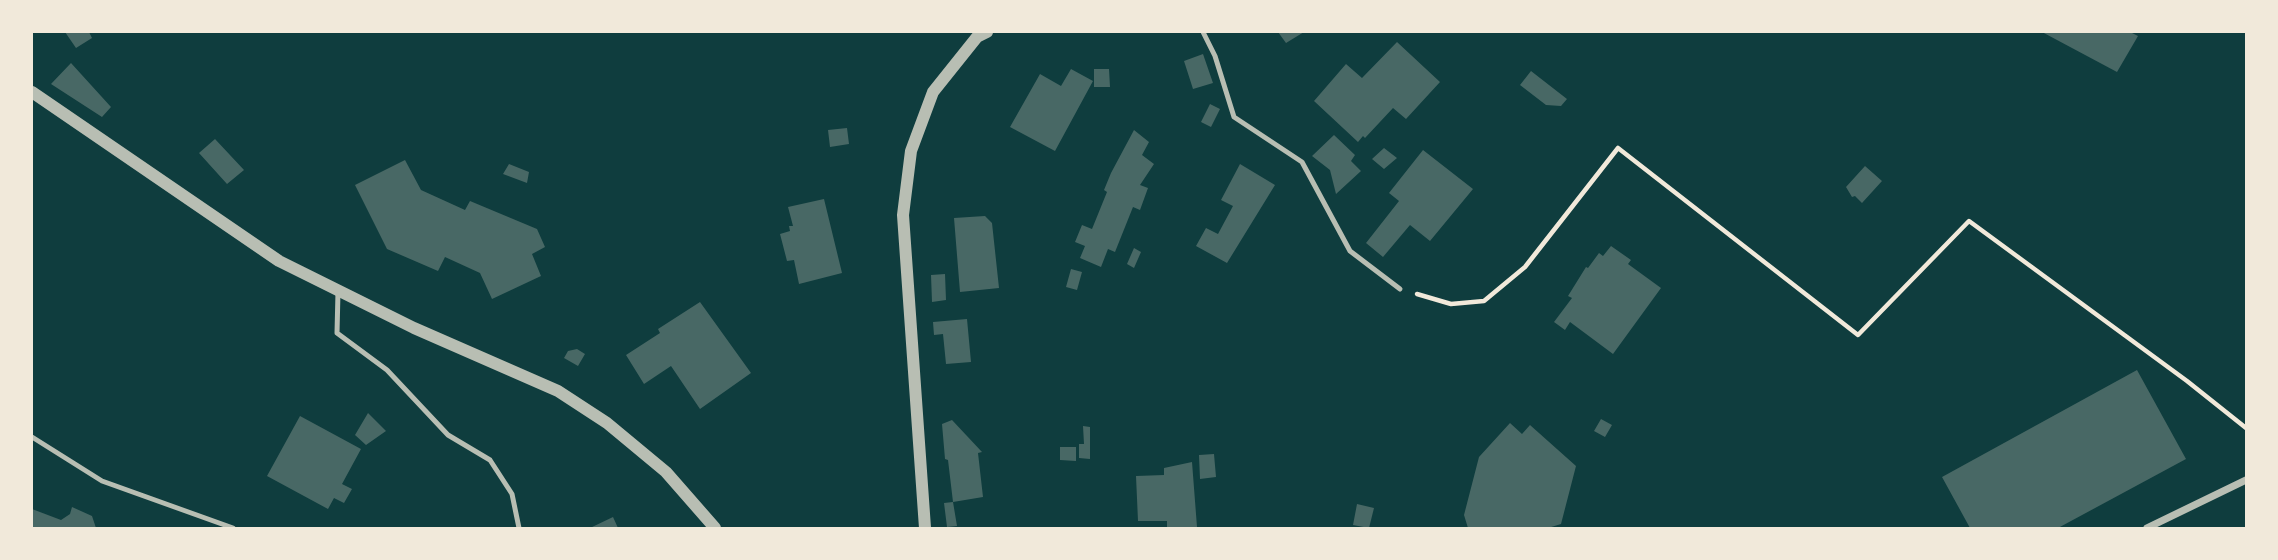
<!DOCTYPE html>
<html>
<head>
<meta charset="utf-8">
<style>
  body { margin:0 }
  #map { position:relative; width:2278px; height:560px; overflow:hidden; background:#0f3d3e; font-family:Karla,sans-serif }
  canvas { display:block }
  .frame { position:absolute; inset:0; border:33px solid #f1e9da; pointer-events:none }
</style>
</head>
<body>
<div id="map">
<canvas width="2278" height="560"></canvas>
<div class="frame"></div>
</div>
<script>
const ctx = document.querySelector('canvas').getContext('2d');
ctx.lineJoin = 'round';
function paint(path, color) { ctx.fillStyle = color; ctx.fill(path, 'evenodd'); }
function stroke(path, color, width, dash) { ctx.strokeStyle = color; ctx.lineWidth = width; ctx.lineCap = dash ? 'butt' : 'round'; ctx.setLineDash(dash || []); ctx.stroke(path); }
const building = new Path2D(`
  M 65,32 L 89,32 L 92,38 L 76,48 Z
  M 1278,32 L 1304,32 L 1286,43 Z
  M 2042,32 L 2130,32 L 2138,36 L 2117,72 Z
  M 1397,42 L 1440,82 L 1406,119 L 1393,108 L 1365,138 L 1363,136 L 1358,142 L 1314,101 L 1346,64 L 1362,78 Z
  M 1203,54 L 1213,83 L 1193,89 L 1184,61 Z
  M 71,63 L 111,107 L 102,117 L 51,84 Z
  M 1071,69 L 1093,81 L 1055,151 L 1010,127 L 1040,74 L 1061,86 Z
  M 1094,69 L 1109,69 L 1110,87 L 1094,87 Z
  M 1531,71 L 1567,99 L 1561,106 L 1546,105 L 1520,85 Z
  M 1210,104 L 1220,109 L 1211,127 L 1201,122 Z
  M 847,128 L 849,144 L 830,147 L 828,130 Z
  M 1134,130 L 1149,142 L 1142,155 L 1154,164 L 1140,185 L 1148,188 L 1140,210 L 1133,207 L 1115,252 L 1108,249 L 1101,267 L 1080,258 L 1085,246 L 1075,242 L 1082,225 L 1092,229 L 1107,192 L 1104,190 L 1111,173 Z
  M 1334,135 L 1355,155 L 1351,161 L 1361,171 L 1336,194 L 1330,170 L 1312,156 Z
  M 215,139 L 244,170 L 227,184 L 199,153 Z
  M 1384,148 L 1397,158 L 1384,169 L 1372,159 Z
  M 1423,150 L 1473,189 L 1430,241 L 1410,225 L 1383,257 L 1366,243 L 1399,201 L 1389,193 Z
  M 405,160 L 421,190 L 465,210 L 470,201 L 537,229 L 545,247 L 532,254 L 541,276 L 492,299 L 480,273 L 445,257 L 438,271 L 387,249 L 355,185 Z
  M 509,164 L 529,172 L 527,183 L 503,174 Z
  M 1240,164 L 1275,185 L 1227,263 L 1196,246 L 1206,228 L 1218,234 L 1233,206 L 1221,200 Z
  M 1865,166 L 1882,181 L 1862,203 L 1855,196 L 1852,197 L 1846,187 Z
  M 824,199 L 842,273 L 799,284 L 794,260 L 787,261 L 780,234 L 790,231 L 789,226 L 793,226 L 788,207 Z
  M 985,216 L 992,223 L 999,288 L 960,292 L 954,218 Z
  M 1611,246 L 1631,260 L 1628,264 L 1661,288 L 1613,354 L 1570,322 L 1565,330 L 1554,322 L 1572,298 L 1568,296 L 1586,267 L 1588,268 L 1599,253 L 1603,256 Z
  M 1134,248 L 1141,252 L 1134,268 L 1127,264 Z
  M 1071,269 L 1082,272 L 1077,290 L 1066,287 Z
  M 945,274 L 946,300 L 932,302 L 931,275 Z
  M 700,302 L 751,373 L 700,409 L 671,366 L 644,384 L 626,355 L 660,333 L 658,329 Z
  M 967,319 L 971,362 L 946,364 L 943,334 L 934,335 L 933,322 Z
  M 577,349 L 585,354 L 578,366 L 564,358 L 568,351 Z
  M 2137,370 L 2186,459 L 2058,528 L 1970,528 L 1942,477 Z
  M 368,413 L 386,431 L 366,445 L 355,435 Z
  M 300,416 L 361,449 L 342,484 L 352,489 L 344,503 L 334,498 L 328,509 L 267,476 Z
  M 1601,419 L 1612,425 L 1605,437 L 1594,431 Z
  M 952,420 L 982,452 L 978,453 L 983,497 L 953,502 L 948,460 L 945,459 L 942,424 Z
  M 1510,423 L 1522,434 L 1530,425 L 1576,466 L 1561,524 L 1548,528 L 1468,528 L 1464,515 L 1479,457 Z
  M 1083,426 L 1090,427 L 1090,459 L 1079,458 L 1079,444 L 1084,444 Z
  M 1060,447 L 1076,447 L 1076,461 L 1060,460 Z
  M 1214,454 L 1216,477 L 1200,479 L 1199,455 Z
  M 1192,462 L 1197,527 L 1167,528 L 1167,521 L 1138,521 L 1136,476 L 1164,475 L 1164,468 Z
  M 953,502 L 957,526 L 947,527 L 944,503 Z
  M 1357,504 L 1374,508 L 1369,528 L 1353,525 Z
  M 72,507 L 92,516 L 96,528 L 32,528 L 32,509 L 61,520 L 70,514 Z
  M 613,517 L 618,528 L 590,528 Z`);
const path = new Path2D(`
  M 1417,294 L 1451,304 L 1484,301 L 1525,267 L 1618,148 L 1858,335 L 1969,221 L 2187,381 L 2246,428`);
const service = new Path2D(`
  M 1203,32 L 1215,56 L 1234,117 L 1302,162 L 1350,251 L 1400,289
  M 338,292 L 337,333 L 387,370 L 448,435 L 490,460 L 512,494 L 519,528
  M 32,437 L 102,481 L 233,528`);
const minor = new Path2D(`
  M 2147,528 L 2246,480`);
const tertiary = new Path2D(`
  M 32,92 L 279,261 L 414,328 L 558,391 L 607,423 L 666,472 L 715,528
  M 925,528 L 903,215 L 911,151 L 933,92 L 977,37 L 987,32`);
paint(building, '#486865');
stroke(path, '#f1e9da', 4.5);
stroke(service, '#b8beb3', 5);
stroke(minor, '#b8beb3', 7);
stroke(tertiary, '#b8beb3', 12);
</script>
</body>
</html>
